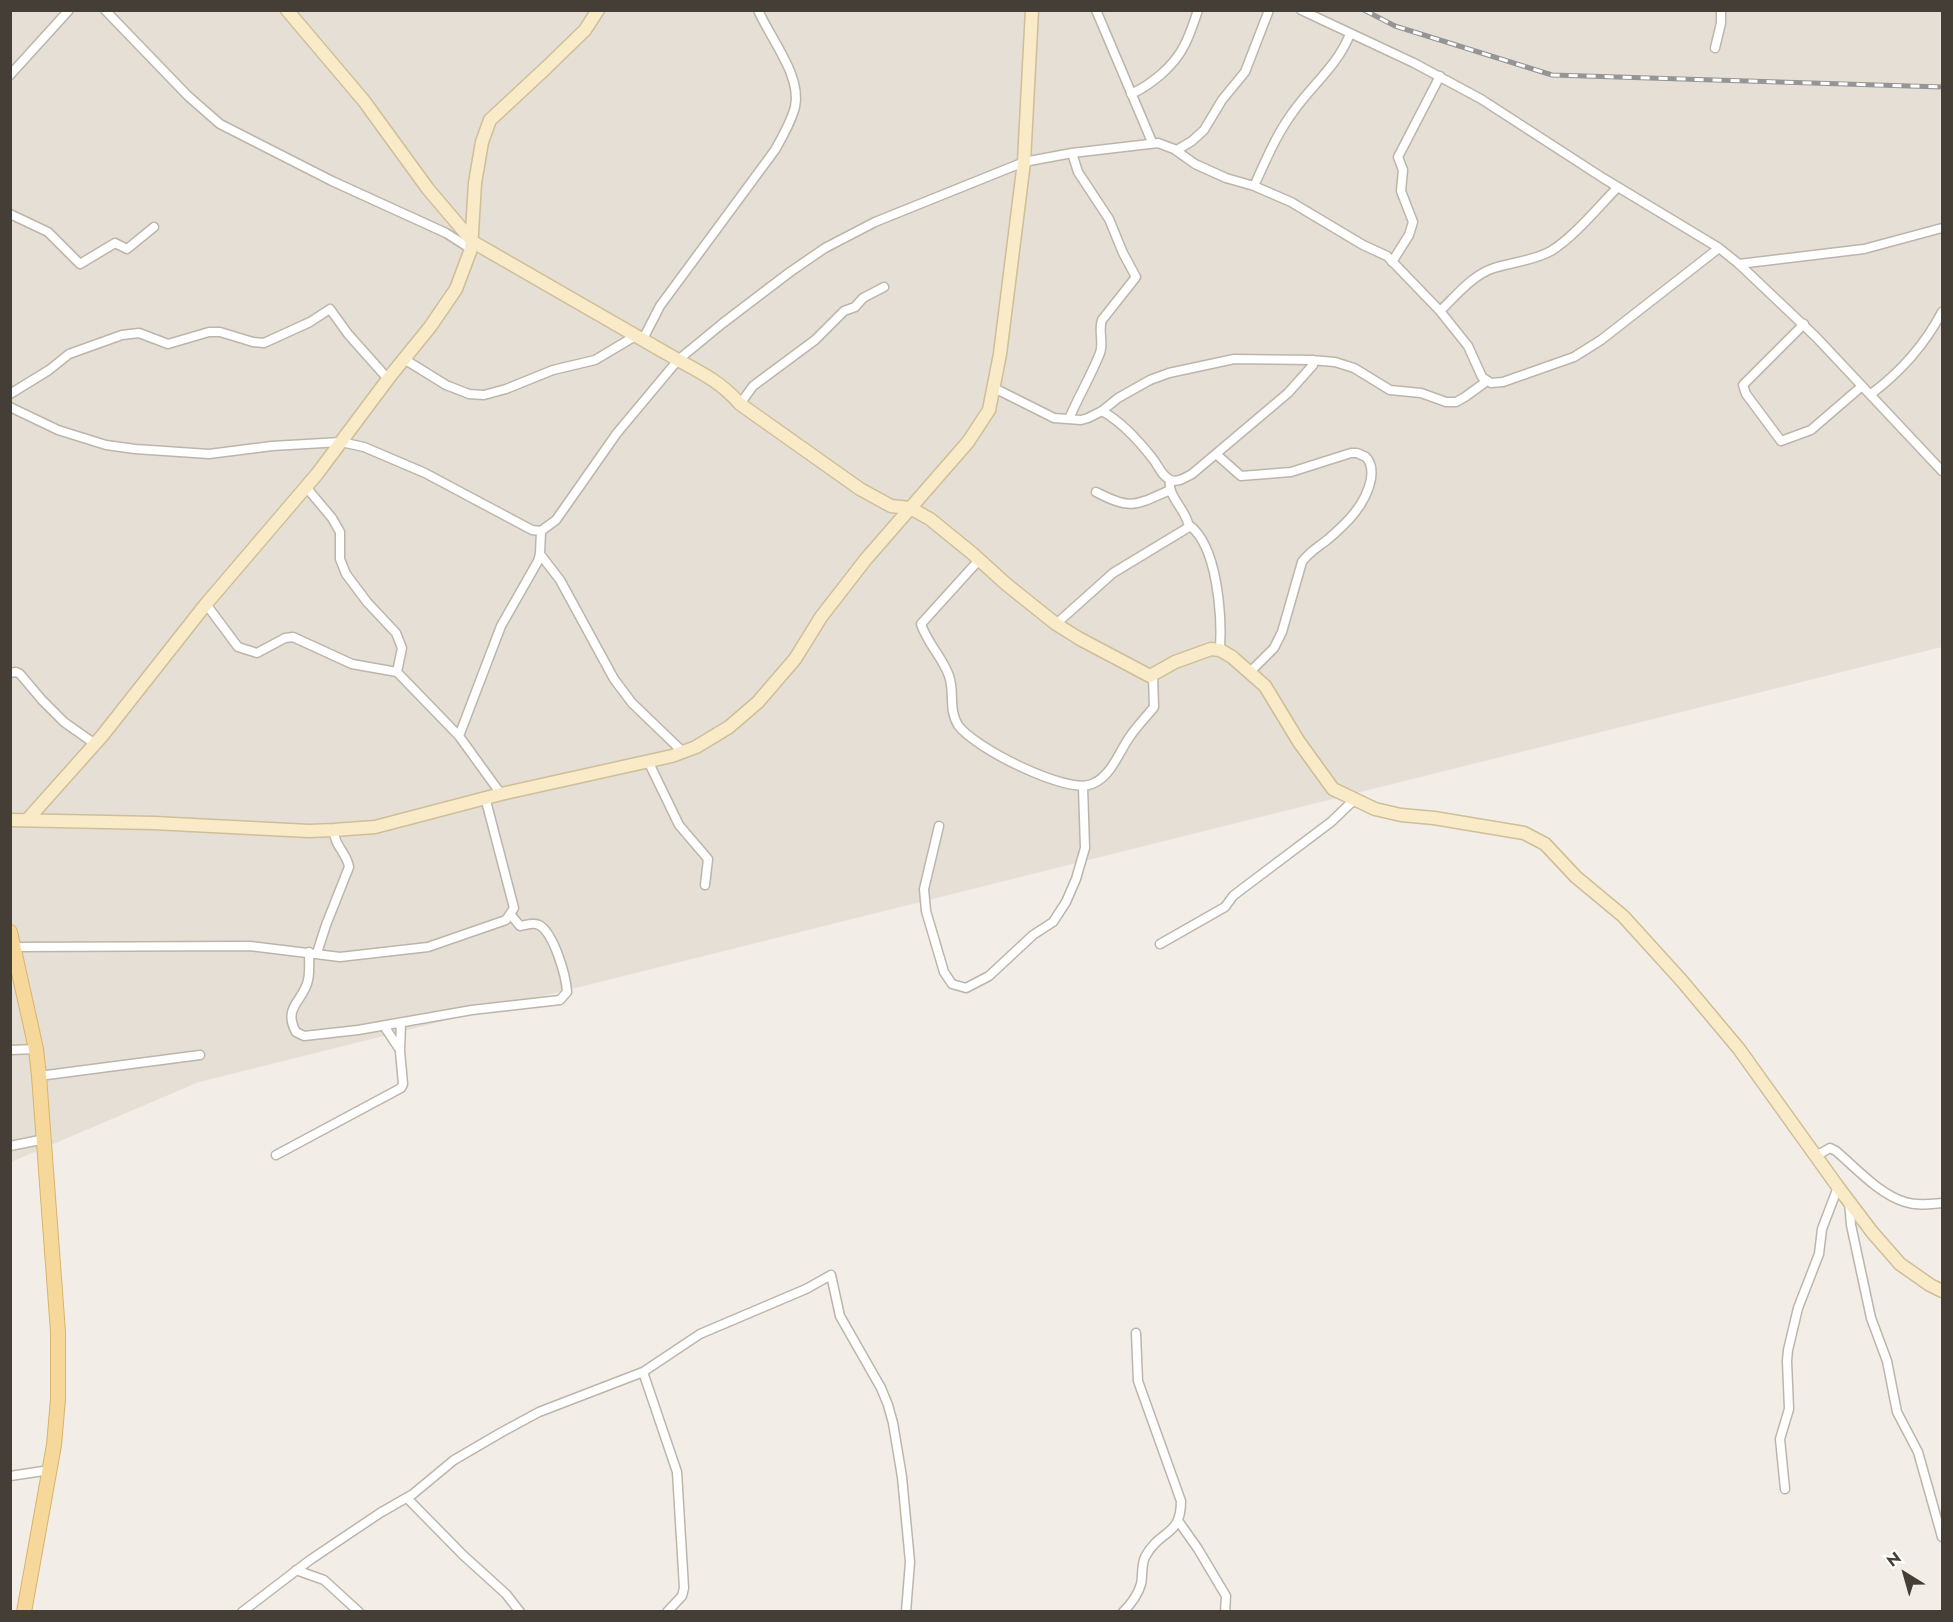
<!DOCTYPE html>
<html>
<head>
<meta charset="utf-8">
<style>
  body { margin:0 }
  #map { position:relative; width:1953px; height:1622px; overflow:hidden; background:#f2eee7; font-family:Jost,sans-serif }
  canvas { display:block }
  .frame { position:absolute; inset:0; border:12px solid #443e36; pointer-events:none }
  .north { position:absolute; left:1875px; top:1544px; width:60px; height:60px; -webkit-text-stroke:4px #fff; paint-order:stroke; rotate:323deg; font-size:16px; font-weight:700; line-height:24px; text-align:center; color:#443e36 }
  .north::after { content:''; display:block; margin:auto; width:21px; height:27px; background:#443e36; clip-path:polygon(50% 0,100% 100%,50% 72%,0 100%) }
</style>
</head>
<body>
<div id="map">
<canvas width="1953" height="1622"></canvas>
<div class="frame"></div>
<div class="north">N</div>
</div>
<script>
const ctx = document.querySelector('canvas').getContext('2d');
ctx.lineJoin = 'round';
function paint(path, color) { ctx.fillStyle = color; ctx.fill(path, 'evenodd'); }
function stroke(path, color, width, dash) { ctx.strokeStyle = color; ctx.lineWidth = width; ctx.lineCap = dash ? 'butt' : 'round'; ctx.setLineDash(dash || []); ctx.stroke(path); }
const residential = new Path2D(`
  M 11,11 L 1942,11 L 1942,647 L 199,1082 L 11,1162 Z`);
const street = new Path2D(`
  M 105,10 L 188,96 L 220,124 L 332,181 L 446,233 L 471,249
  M 1096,10 L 1152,142
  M 1301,10 L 1414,63 L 1481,99 L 1603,178 L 1719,248 L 1739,264 L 1816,337 L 1942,471
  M 1715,48 L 1721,23 L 1721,10
  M 10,75 L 69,10
  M 1131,94 C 1151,85 1174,66 1184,46 C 1190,35 1194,22 1198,10
  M 1177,150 L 1192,141 L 1204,130 L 1222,100 L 1245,72 L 1269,10
  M 1254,186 C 1266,160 1276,135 1293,112 C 1312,85 1338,65 1350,34
  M 10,214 L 48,232 L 80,264 L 115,243 L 127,249 L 154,227
  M 1392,262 L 1409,235 L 1413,222 L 1401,191 L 1403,170 L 1398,157 L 1440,76
  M 1739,264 L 1864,249 L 1942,228
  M 1440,311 C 1456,296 1472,275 1494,268 C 1513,262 1533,261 1551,251 C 1575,236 1598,207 1618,187
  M 1804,324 L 1743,385 L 1746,394 L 1781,441 L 1811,430 L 1862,386
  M 643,339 L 660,306 L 775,150 C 783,136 791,122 795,107 C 802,76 770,38 758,10
  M 404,359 L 446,385 L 469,394 L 484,395 L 506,389 L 553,370 L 595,360 L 637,335
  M 994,388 L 1054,418 L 1081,420 L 1088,418 L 1102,411 L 1118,398 L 1150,380 L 1169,373 L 1234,359 L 1311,360 L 1335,362 L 1354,368 L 1390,390 L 1421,393 L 1446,402 L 1456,402 L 1465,397 L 1487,381
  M 10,394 L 49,370 L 69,354 L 122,335 L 139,333 L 168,344 L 209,332 L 220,332 L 253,342 L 264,343 L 310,322 L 330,309 L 348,334 L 388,379
  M 1871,394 C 1902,371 1924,346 1942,312
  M 740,404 L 753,386 L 815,340 L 844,311 L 855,307 L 863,298 L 884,287
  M 10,407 L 58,430 L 106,445 L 135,449 L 209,454 L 272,446 L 341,442 L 364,447 L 425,473 L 532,530 L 541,531 L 556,520 L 617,433 L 678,360 L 723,323 L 790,272 L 825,248 L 875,222 L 1024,162 L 1072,153 L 1158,143 L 1174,149 L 1195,164 L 1226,178 L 1254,186 L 1291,202 L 1363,245 L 1387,256 L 1440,311 L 1468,346 L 1482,377 L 1491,383 L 1503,382 L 1574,357 L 1601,340 L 1719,248
  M 1102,411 C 1122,422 1139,441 1153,459 C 1158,465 1162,477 1171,480 C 1178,483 1186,477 1192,474 L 1288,393 L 1313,365 L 1313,360
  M 1069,419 C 1078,397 1091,376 1100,353 C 1104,342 1098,331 1102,320 L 1136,277 L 1123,253 L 1109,219 L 1078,172 L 1072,153
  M 1216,454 L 1241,476 L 1291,472 L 1351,453 L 1357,453 L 1366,457 C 1372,464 1372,471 1371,479 C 1366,505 1346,524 1327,540 C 1318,547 1308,553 1302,562 L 1282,632 L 1274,648 L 1250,672
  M 306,487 L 332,518 L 340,532 L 340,559 L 346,574 L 367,602 L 396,633 L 402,648 L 397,672
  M 1096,492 C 1131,510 1134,506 1170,490
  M 1189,525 C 1218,546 1222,617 1220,650
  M 540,554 L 560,580 L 614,679 L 632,703 L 683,752
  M 979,560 L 921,624 C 927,643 943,658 949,676 C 955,692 948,709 958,725 C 973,747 1067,795 1092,784 C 1112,776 1119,751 1131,735 C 1138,725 1147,716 1154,707 L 1153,676
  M 206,604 L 238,647 L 257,653 L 285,638 L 293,637 L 352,664 L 397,672 L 459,736 L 501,794
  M 1056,624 L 1113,573 L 1189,527 C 1187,510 1167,497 1170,480
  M 10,673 L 16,672 L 20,674 L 42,700 L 64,722 L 95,744
  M 459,736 L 501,626 L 538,561 L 540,554 L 541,531
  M 648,761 L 679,825 L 708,859 L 705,885
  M 939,826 L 924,889 L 926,911 L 944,972 L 952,984 L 966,988 L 989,976 L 1033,935 L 1053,922 L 1066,902 L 1076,879 L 1085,848 L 1083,787
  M 1160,944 L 1225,907 L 1233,896 L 1242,889 L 1331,822 L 1354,800
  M 14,947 L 250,946 L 340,957 L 428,947 L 506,920 L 514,908 L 485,797
  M 309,952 C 309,961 310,972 308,980 C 304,1001 282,1007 296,1032 L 304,1036 L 358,1030 L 472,1010 L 560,1000 L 567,992 C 566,976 554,933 539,925 C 534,922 526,925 520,926 L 511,915
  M 317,953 L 326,925 L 349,867 C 347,853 334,846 334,830
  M 384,1026 L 400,1050
  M 10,1050 L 36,1049
  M 39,1076 L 200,1055
  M 10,1146 L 45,1139
  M 276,1155 L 401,1088 L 403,1084 L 400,1051 L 401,1023
  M 1816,1156 L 1830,1148 L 1836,1151 C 1856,1168 1879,1194 1905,1202 C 1917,1206 1930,1204 1942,1203
  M 1849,1201 L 1851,1225 L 1871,1318 L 1887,1361 L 1897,1412 L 1918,1452 L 1942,1537
  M 643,1372 L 677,1472 L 684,1588 L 682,1596 L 667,1612
  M 10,1476 L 50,1470
  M 1785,1489 L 1780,1439 L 1789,1409 L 1787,1361 L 1788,1350 L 1798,1308 L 1819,1254 L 1822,1229 L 1838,1187
  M 407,1498 L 463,1555 L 506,1594 L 520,1612
  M 1179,1522 L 1198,1549 L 1226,1596 L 1225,1612
  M 296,1570 L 324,1580 L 359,1612
  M 242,1612 L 310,1560 L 380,1513 L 413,1494 L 454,1460 L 502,1432 L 539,1412 L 643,1372 L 700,1334 L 806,1289 L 831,1275 L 840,1316 L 881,1388 L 888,1405 L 893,1423 L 902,1477 L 910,1562 L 906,1612
  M 1123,1612 C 1131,1604 1138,1595 1141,1584 C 1143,1575 1141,1566 1145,1557 C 1160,1529 1181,1537 1181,1501 L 1138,1381 L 1136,1333`);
const secondary = new Path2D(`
  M 287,10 L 364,101 L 428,189 L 473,242 L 678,360 C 702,373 722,383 740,404 L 860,489 L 891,506 L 910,508 L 930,519 L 973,554 L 1006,584 L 1056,624 L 1080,639 L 1150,676 L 1175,662 L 1211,649 L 1220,650 L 1232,657 L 1265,686 L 1299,742 L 1333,789 L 1375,809 L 1401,815 L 1434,818 L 1524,833 L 1545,844 L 1576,877 L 1623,916 L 1682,981 L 1739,1049 L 1838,1187 L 1872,1232 L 1900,1264 L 1930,1285 L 1942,1291
  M 28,819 L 102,736 L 206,604 L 317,474 L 391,375 L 430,327 L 456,289 L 471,249 L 475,183 L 482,142 L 490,120 L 547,67 L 585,30 L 598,10
  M 10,820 L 154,823 L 309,831 L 334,830 L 375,827 L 501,794 L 672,756 L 696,747 L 729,727 L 758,702 L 795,659 L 821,617 L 866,559 L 968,442 L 989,410 L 1000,354 L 1024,162 L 1032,10`);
const primary = new Path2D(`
  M 10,932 L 36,1049 L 39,1076 L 58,1332 L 58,1399 L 54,1445 L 24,1612`);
const rail = new Path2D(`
  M 1364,10 L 1395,26 L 1552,75 L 1942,87`);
paint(residential, '#e5dfd5');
stroke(street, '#bdb5aa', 11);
stroke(secondary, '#cebe99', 15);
stroke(primary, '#dab36c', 16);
stroke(street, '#fff', 8);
stroke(secondary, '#faebc8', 12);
stroke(primary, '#f6d89b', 14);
stroke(rail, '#959595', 5);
stroke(rail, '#fff', 3, [9]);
</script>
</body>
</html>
